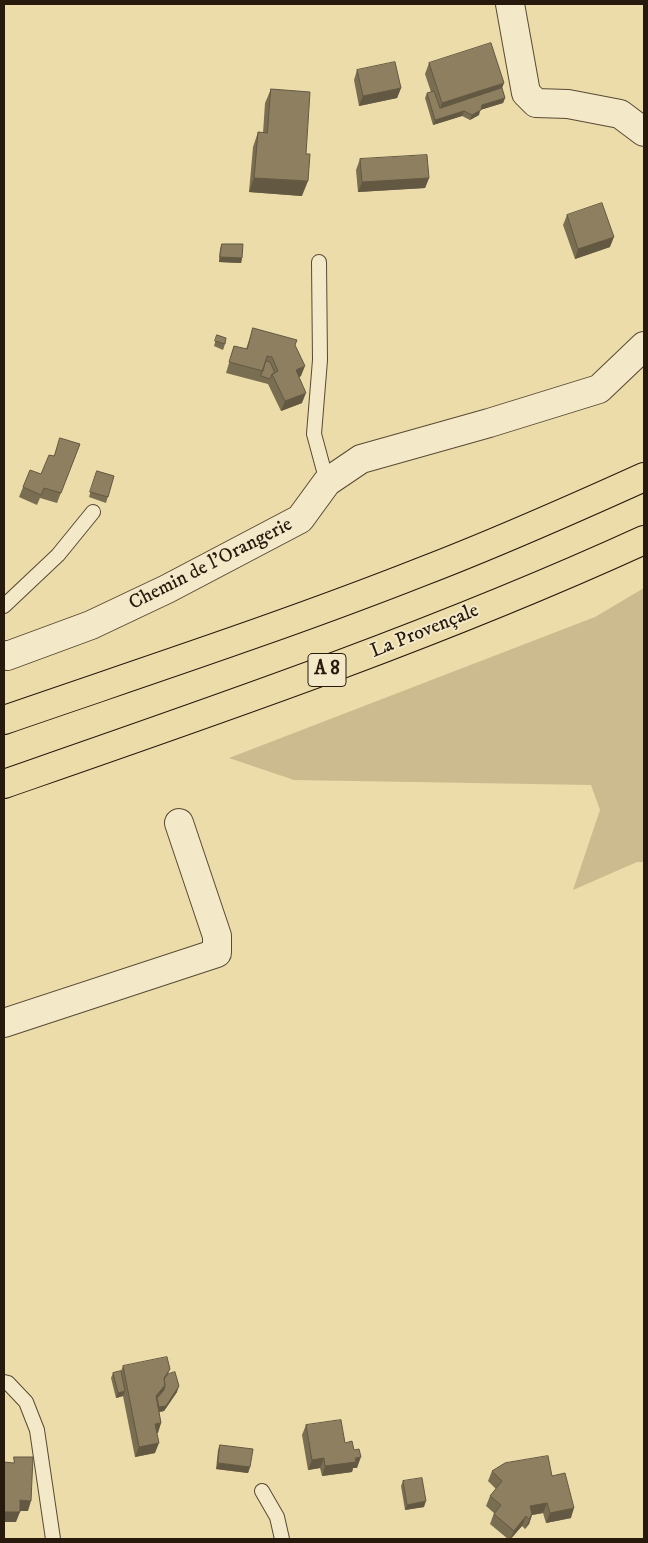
<!DOCTYPE html>
<html>
<head>
<meta charset="utf-8">
<style>
  body { margin:0 }
  #map { position:relative; width:648px; height:1543px; overflow:hidden; background:#ecdcaa; font-family:"IM FELL DW Pica",serif }
  canvas { display:block }
  .frame { position:absolute; inset:0; border:5px solid #271a0d; pointer-events:none }
</style>
</head>
<body>
<div id="map">
<canvas width="648" height="1543"></canvas>
<div class="frame"></div>
</div>
<script>
const ctx = document.querySelector('canvas').getContext('2d');
ctx.lineJoin = 'round';
function paint(path, color) { ctx.fillStyle = color; ctx.fill(path, 'evenodd'); }
function stroke(path, color, width, dash) { ctx.strokeStyle = color; ctx.lineWidth = width; ctx.lineCap = dash ? 'butt' : 'round'; ctx.setLineDash(dash || []); ctx.stroke(path); }
function label(font, color, halo, rows, align = 'center') {
  ctx.font = font + ' "IM FELL DW Pica",serif'; ctx.lineWidth = 4; ctx.setLineDash([]); ctx.textBaseline = 'middle'; ctx.strokeStyle = halo; ctx.fillStyle = color; for (const [text, x, y, turn = 0] of rows) {
    ctx.save(); ctx.translate(x, y); ctx.rotate((+turn || 0) * Math.PI / 180); ctx.textAlign = isNaN(turn) ? turn : align; if (halo) ctx.strokeText(text, 0, 0); ctx.fillText(text, 0, 0); ctx.restore();
  }
}
const green = new Path2D(`
  M 644,588 L 644,862 L 637,862 L 573,890 L 600,810 L 591,785 L 294,780 L 229,758 L 595,617 Z`);
const service = new Path2D(`
  M 319,262 L 320,360 L 314,434 L 327,482
  M 4,606 L 58,555 L 93,512
  M 4,1382 L 8,1383 L 26,1402 L 37,1430 L 53,1539
  M 262,1491 L 277,1517 L 282,1539`);
const minor = new Path2D(`
  M 510,4 L 526,93 L 536,103 L 568,104 L 620,114 L 644,132
  M 4,655 L 7,656 L 91,625 L 167,589 L 300,519 L 327,482 L 361,459 L 489,423 L 599,389 L 644,346
  M 4,1023 L 217,953 L 217,936 L 179,823`);
const motorway = new Path2D(`
  M 4,720 C 143,672 284,626 421,572 C 497,543 571,510 644,477
  M 4,784 C 220,709 436,635 644,540`);
const wall = new Path2D(`
  M 429,63 L 502,88 L 505,98 L 503,103 L 480,110 L 479,115 L 470,120 L 462,116 L 433,125 L 425,98 L 427,93 L 431,92 L 425,74 Z
  M 357,70 L 401,88 L 397,98 L 359,106 L 354,80 Z
  M 271,89 L 302,196 L 249,192 L 253,147 L 258,132 L 263,133 L 265,103 Z
  M 360,159 L 429,178 L 425,188 L 358,192 L 356,170 Z
  M 567,215 L 610,247 L 575,259 L 563,225 Z
  M 222,244 L 242,258 L 241,263 L 219,262 L 220,249 Z
  M 253,328 L 295,345 L 301,376 L 299,377 L 302,403 L 281,411 L 268,384 L 226,373 L 234,346 L 246,349 Z
  M 217,335 L 225,344 L 223,350 L 214,346 Z
  M 80,444 L 57,503 L 40,498 L 37,505 L 19,497 L 23,487 L 41,474 L 53,456 Z
  M 97,471 L 114,476 L 106,503 L 89,497 Z
  M 123,1366 L 170,1369 L 168,1374 L 177,1392 L 164,1411 L 159,1412 L 161,1423 L 157,1433 L 155,1453 L 135,1457 L 123,1396 L 116,1398 L 111,1378 L 113,1373 L 121,1371 Z
  M 306,1425 L 345,1443 L 357,1468 L 353,1468 L 352,1472 L 322,1476 L 320,1468 L 308,1470 L 302,1435 Z
  M 220,1445 L 250,1467 L 248,1473 L 216,1469 L 218,1450 Z
  M 492,1471 L 552,1476 L 571,1518 L 546,1523 L 543,1513 L 532,1515 L 529,1524 L 525,1529 L 522,1526 L 511,1539 L 508,1539 L 490,1524 L 494,1513 L 486,1506 L 490,1496 L 496,1489 L 488,1481 Z
  M 403,1481 L 424,1507 L 405,1510 L 401,1486 Z`);
const shadedWall = new Path2D(`
  M 504,83 L 500,94 L 438,114 L 442,103 Z
  M 401,88 L 397,98 L 359,106 L 363,96 Z
  M 505,98 L 503,103 L 480,110 L 479,115 L 470,120 L 472,115 L 482,105 Z
  M 464,111 L 462,116 L 433,125 L 435,120 Z
  M 254,178 L 308,181 L 302,196 L 249,192 Z
  M 429,178 L 425,188 L 358,192 L 362,182 Z
  M 614,237 L 610,247 L 575,259 L 578,249 Z
  M 220,257 L 242,258 L 241,263 L 219,262 Z
  M 305,366 L 301,376 L 292,381 L 296,370 Z
  M 306,393 L 302,403 L 281,411 L 285,401 Z
  M 165,1385 L 162,1395 L 155,1403 L 156,1396 Z
  M 179,1386 L 177,1392 L 164,1411 L 154,1413 L 156,1408 Z
  M 125,1391 L 123,1396 L 116,1398 L 118,1393 Z
  M 161,1423 L 158,1433 L 152,1434 L 155,1424 Z
  M 159,1443 L 155,1453 L 135,1457 L 139,1447 Z
  M 361,1457 L 357,1468 L 353,1468 L 352,1472 L 322,1476 L 325,1466 Z
  M 324,1458 L 320,1468 L 308,1470 L 312,1460 Z
  M 218,1463 L 250,1467 L 248,1473 L 216,1469 Z
  M 20,1500 L 31,1501 L 28,1511 L 17,1511 Z
  M 426,1501 L 424,1507 L 405,1510 L 407,1505 Z
  M 547,1503 L 543,1513 L 532,1515 L 529,1524 L 525,1529 L 531,1516 L 526,1517 L 530,1506 Z
  M 574,1508 L 571,1518 L 546,1523 L 550,1513 Z
  M 4,1512 L 20,1512 L 16,1522 L 4,1522 Z
  M 526,1516 L 522,1526 L 510,1539 L 514,1531 Z`);
const building = new Path2D(`
  M 491,43 L 504,83 L 442,103 L 429,63 Z
  M 395,62 L 401,88 L 363,96 L 357,70 Z
  M 502,88 L 505,98 L 482,105 L 481,110 L 472,115 L 464,111 L 435,120 L 427,93 L 434,91 L 440,108 Z
  M 271,89 L 310,92 L 306,154 L 310,154 L 308,181 L 254,178 L 258,132 L 267,133 Z
  M 427,155 L 429,178 L 362,182 L 360,159 Z
  M 602,203 L 614,237 L 578,249 L 567,215 Z
  M 222,244 L 243,244 L 242,258 L 220,257 Z
  M 253,328 L 297,340 L 295,345 L 305,366 L 296,370 L 306,393 L 285,401 L 272,374 L 278,371 L 272,357 L 267,356 L 263,371 L 229,362 L 234,346 L 247,349 Z
  M 217,335 L 226,338 L 225,344 L 215,341 Z
  M 266,361 L 270,362 L 275,373 L 272,374 L 270,379 L 261,376 Z
  M 60,438 L 80,444 L 61,493 L 44,488 L 41,495 L 23,487 L 30,470 L 41,474 L 49,455 L 54,456 Z
  M 97,471 L 114,476 L 108,497 L 90,492 Z
  M 167,1357 L 170,1369 L 164,1378 L 165,1385 L 156,1396 L 161,1423 L 155,1424 L 159,1443 L 139,1447 L 123,1366 Z
  M 121,1371 L 125,1391 L 118,1393 L 113,1373 Z
  M 175,1372 L 179,1386 L 166,1406 L 159,1407 L 157,1398 L 164,1390 L 165,1385 L 164,1379 L 168,1374 Z
  M 341,1420 L 345,1443 L 352,1441 L 354,1450 L 359,1449 L 361,1457 L 355,1458 L 356,1462 L 325,1466 L 324,1458 L 312,1460 L 306,1425 Z
  M 220,1445 L 253,1449 L 250,1467 L 218,1463 Z
  M 548,1456 L 552,1476 L 565,1473 L 574,1508 L 550,1513 L 547,1503 L 530,1506 L 532,1514 L 529,1519 L 526,1516 L 514,1531 L 494,1514 L 501,1505 L 490,1496 L 502,1481 L 492,1471 L 505,1463 Z
  M 14,1457 L 33,1457 L 31,1501 L 20,1500 L 20,1512 L 4,1512 L 4,1462 L 14,1463 Z
  M 422,1478 L 426,1501 L 407,1505 L 403,1481 Z`);
const shields = [
  [327,670,38]
];
const shieldNames = [
  ["A 8",327,670]
];
const streetNames = [
  ["Chemin de l'Orangerie",211,565,-27],
  ["La Provençale",425,632,-22]
];
paint(green, '#cbbb8f');
stroke(service, '#584a34', 16);
stroke(minor, '#584a34', 30);
stroke(motorway, '#271a0d', 30);
stroke(service, '#f3e8c8', 14);
stroke(minor, '#f3e8c8', 28);
stroke(motorway, '#ecdcaa', 28);
paint(wall, '#796d52');
paint(shadedWall, '#635942');
paint(building, '#8d7f5f');
stroke(building, '#635942', 1);
for (const [x, y, w] of shields) { const box = new Path2D(); box.roundRect(x - w / 2, y - 16.5, w, 33, 4); ctx.fillStyle = '#f3e8c8'; ctx.fill(box); stroke(box, '#271a0d', 1); }
label('bold 19px', '#271a0d', null, shieldNames);
label('20px', '#271a0d', '#f3e8c8', streetNames);
</script>
</body>
</html>
